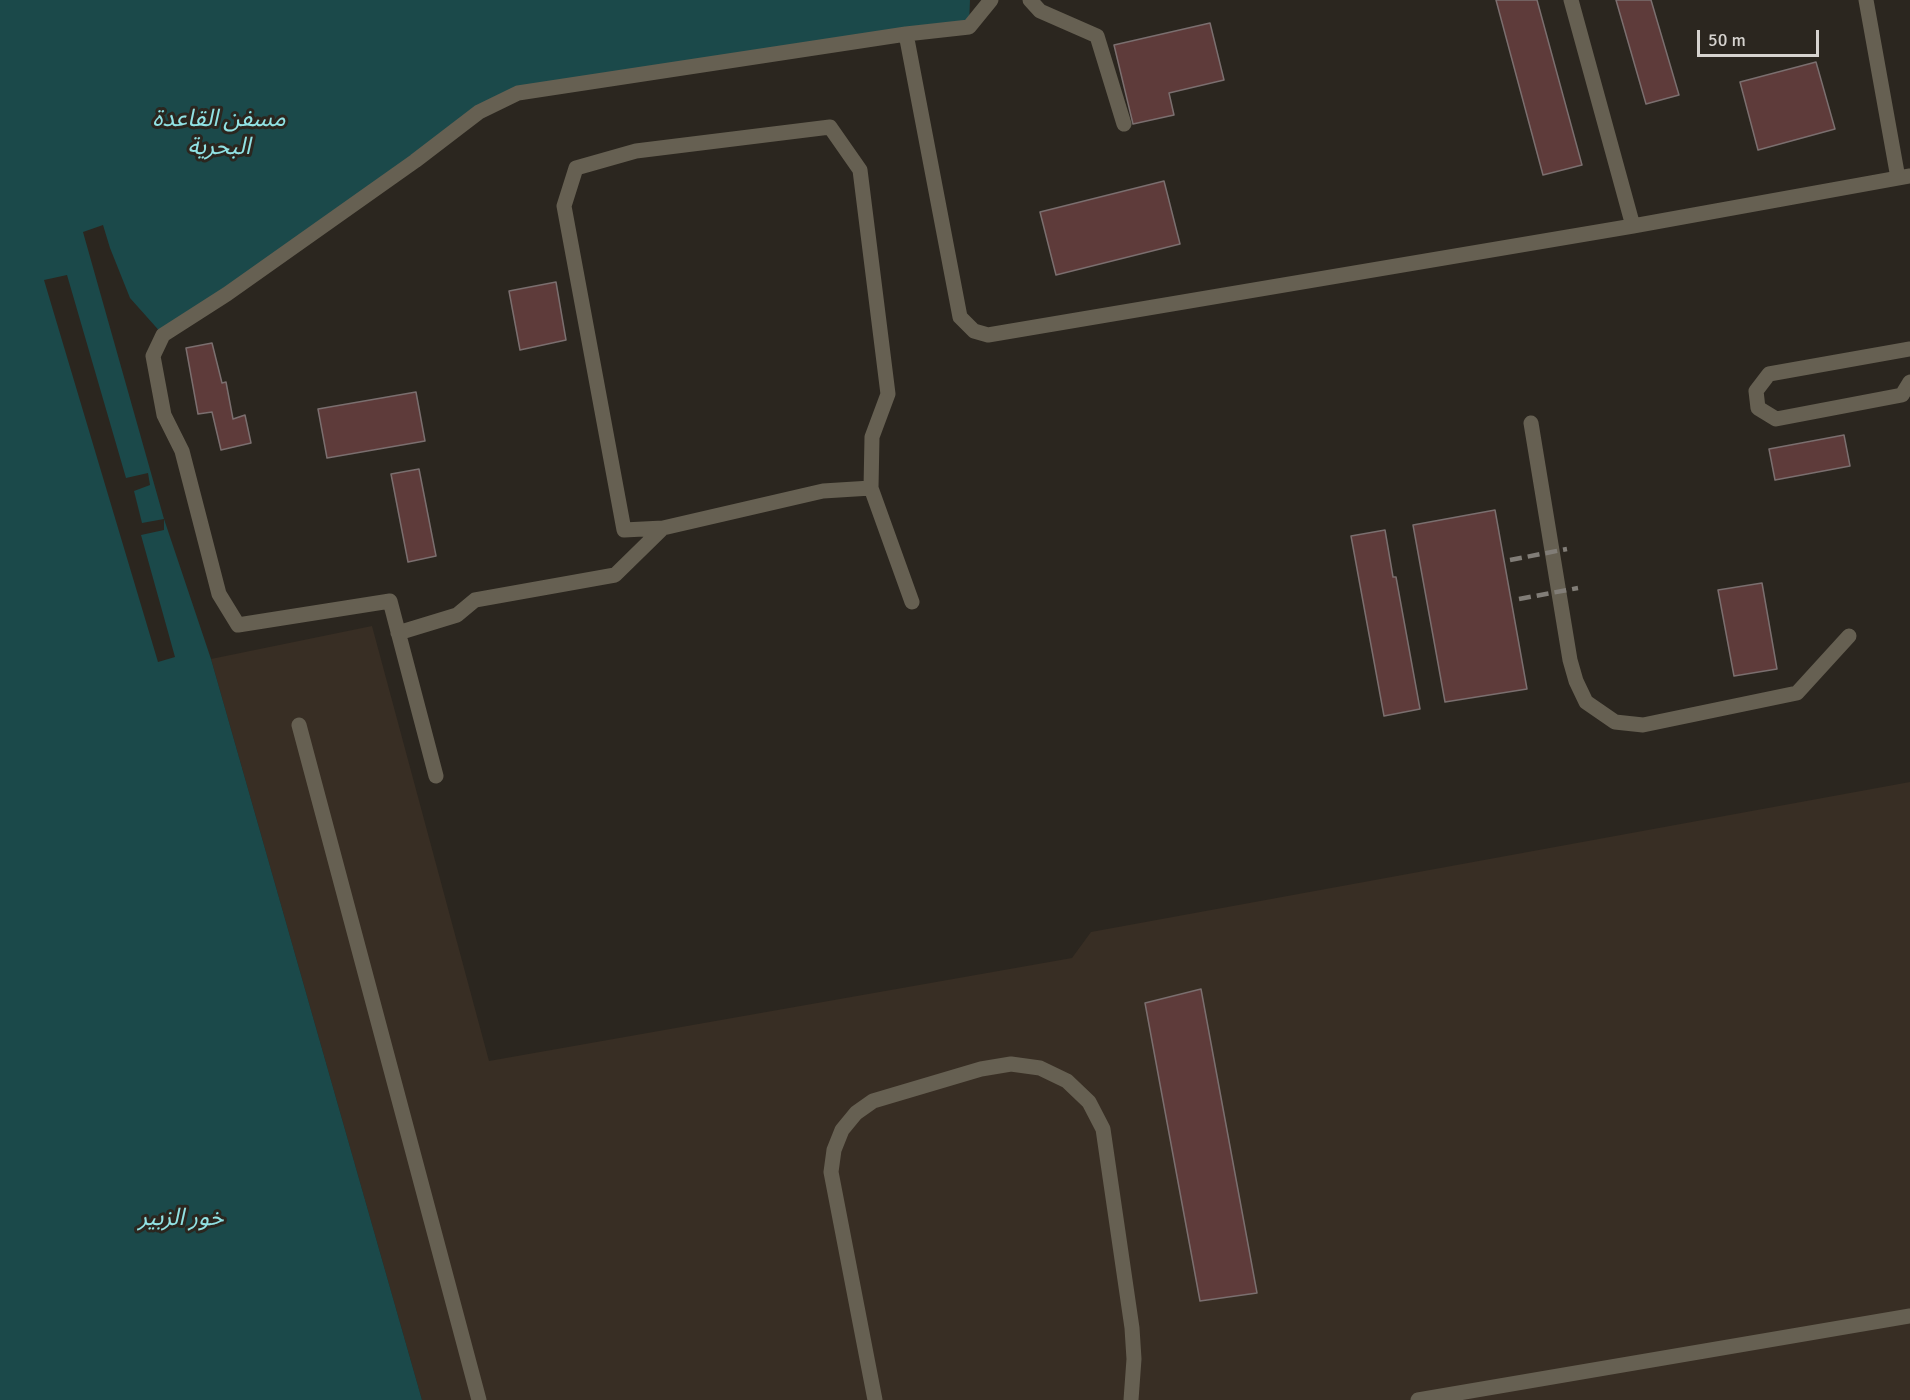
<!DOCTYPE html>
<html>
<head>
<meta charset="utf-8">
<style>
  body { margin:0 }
  #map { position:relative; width:1910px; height:1400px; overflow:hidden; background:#2b261f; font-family:Signika,sans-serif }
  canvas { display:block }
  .scale { position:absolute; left:1697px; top:30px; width:122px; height:27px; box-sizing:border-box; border:3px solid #d6d3cf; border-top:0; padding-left:8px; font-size:18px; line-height:21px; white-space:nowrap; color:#d6d3cf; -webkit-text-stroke:4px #2b261f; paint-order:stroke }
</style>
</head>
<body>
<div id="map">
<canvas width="1910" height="1400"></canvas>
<div class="scale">50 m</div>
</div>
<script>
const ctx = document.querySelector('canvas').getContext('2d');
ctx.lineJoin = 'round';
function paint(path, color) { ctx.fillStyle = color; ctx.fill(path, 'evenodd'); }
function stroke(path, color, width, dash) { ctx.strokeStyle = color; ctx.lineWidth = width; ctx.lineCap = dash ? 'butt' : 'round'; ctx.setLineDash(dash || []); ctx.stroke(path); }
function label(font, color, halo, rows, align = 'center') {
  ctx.font = font + ' Signika,"Noto Sans Arabic",sans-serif'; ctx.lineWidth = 6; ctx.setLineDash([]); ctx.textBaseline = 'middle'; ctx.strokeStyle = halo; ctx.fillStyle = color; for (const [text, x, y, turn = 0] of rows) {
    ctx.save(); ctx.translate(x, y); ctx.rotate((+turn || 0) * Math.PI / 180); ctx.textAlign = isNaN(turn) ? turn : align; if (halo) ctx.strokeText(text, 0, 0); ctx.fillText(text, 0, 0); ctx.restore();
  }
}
const built = new Path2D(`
  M 372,626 L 489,1061 L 1072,958 L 1091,932 L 1910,782 L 1910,1400 L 422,1400 L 211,659 Z`);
const water = new Path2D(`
  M 0,0 L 970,0 L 969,27 L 518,93 L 163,335 L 130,298 L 110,248 L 103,225 L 83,232 L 164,519 L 211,659 L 422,1400 L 0,1400 Z`);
const pier = new Path2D(`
  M 67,275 L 126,478 L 148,473 L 150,485 L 134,491 L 142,523 L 164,519 L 164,530 L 141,535 L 175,657 L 158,662 L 44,280 Z`);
const building = new Path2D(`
  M 1496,0 L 1537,0 L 1582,165 L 1543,175 Z
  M 1616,0 L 1651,0 L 1679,95 L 1646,104 Z
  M 1210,23 L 1224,80 L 1169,93 L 1174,115 L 1133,124 L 1114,45 Z
  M 1816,62 L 1835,129 L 1758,150 L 1740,82 Z
  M 1164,181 L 1180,244 L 1056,275 L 1040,212 Z
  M 556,282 L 566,340 L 520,350 L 509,291 Z
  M 212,343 L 222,383 L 226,382 L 233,419 L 245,415 L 251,443 L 221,450 L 212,412 L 198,414 L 186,348 Z
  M 416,392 L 425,441 L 327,458 L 318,409 Z
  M 1844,435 L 1850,466 L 1775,480 L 1769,449 Z
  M 419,469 L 436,556 L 408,562 L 391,474 Z
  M 1495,510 L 1527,689 L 1445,702 L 1413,525 Z
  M 1385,530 L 1393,577 L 1396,577 L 1420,709 L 1384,716 L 1351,536 Z
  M 1762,583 L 1777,669 L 1734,676 L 1718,590 Z
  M 1201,989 L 1257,1293 L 1200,1301 L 1145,1003 Z`);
const minor = new Path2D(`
  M 1030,0 L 1040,11 L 1097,36 L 1124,124
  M 1571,0 L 1633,226
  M 1866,0 L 1898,178
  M 906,34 L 960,317 L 974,331 L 988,335 L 1633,226 L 1910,176
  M 1910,349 L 1769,374 L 1756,391 L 1758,408 L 1776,419 L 1902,395 L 1910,382
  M 1531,423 L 1570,660 L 1576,681 L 1586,702 L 1615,722 L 1643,725 L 1797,693 L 1849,636
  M 663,528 L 624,530 L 564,206 L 576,168 L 636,151 L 830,127 L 860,170 L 888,394 L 872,437 L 871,488
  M 398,633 L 457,615 L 475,600 L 615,575 L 663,528 L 823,491 L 871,488 L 912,602
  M 299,725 L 479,1400
  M 436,776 L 390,601 L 238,625 L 219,594 L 182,451 L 164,415 L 153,356 L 163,335 L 227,294 L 415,161 L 479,112 L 518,93 L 906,34 L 969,27 L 991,0
  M 875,1400 L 831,1172 L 834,1150 L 842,1130 L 856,1113 L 873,1101 L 981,1069 L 1011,1064 L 1040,1068 L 1067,1081 L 1089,1102 L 1103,1129 L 1132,1328 L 1134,1359 L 1131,1400
  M 1418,1400 L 1910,1316`);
const rail = new Path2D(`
  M 1510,560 L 1567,549
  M 1519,599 L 1578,588`);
const waterNames = [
  ["مسفن القاعدة",219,120],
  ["البحرية",219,148],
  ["خور الزبير",181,1219]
];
paint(built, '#382e24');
paint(water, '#1b494a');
paint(pier, '#2b261f');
paint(building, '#5e3b3a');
stroke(building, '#7b6f6f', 1.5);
stroke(minor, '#666052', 15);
stroke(rail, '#817d77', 4.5, [12, 6]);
label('italic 24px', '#91e2e4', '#2b261f', waterNames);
</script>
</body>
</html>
